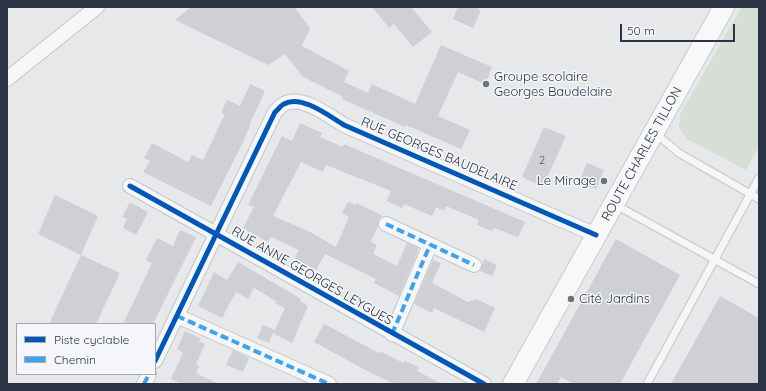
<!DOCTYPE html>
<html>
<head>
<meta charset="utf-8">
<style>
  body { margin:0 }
  #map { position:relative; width:766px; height:391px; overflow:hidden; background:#e6e8ea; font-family:Quicksand,sans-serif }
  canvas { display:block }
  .frame { position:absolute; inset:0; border:8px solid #2b3445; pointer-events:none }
  .legend { position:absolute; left:16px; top:323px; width:140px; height:52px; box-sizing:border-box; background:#f4f6f9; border:1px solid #a4a8b1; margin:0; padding:5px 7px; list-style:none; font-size:12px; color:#2b3445 }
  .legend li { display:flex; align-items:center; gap:8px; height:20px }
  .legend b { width:20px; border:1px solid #a4a8b1 }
  .scale { position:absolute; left:620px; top:24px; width:115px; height:18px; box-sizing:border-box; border:2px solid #2b3445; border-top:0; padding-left:5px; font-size:12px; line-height:14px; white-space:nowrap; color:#2b3445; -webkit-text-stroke:3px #f4f6f9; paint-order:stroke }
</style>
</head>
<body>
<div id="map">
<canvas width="766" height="391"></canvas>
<div class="frame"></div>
<ul class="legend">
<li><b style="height:5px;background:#0057b8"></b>Piste cyclable</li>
<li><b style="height:5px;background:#3ea3ec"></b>Chemin</li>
</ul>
<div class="scale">50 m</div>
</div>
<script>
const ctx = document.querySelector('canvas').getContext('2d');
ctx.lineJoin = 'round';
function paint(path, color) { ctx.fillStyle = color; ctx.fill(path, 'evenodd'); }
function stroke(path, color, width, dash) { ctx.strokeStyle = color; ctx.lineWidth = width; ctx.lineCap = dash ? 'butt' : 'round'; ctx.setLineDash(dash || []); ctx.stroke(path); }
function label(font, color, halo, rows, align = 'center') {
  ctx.font = font + ' Quicksand,sans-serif'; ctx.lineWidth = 3; ctx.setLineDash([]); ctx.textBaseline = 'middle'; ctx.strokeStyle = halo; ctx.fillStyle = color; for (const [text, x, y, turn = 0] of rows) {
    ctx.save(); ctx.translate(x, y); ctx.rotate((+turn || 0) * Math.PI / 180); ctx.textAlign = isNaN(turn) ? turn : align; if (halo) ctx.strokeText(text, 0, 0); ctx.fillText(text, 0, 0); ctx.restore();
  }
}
const green = new Path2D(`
  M 742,7 L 759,7 L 759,146 L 746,170 L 687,139 L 679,128 L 680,114 Z`);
const building = new Path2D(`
  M 191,7 L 294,7 L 310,28 L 302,46 L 349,71 L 344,82 L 368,93 L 372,84 L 415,104 L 441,45 L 492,67 L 485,84 L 458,72 L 438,116 L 470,130 L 461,149 L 406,125 L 405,127 L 342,99 L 343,97 L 303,77 L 285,54 L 268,65 L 175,20 Z
  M 372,7 L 411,7 L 432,32 L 413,47 L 394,24 L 389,28 Z
  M 458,7 L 474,7 L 481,10 L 473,28 L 453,19 Z
  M 250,84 L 265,91 L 249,126 L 250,126 L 243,142 L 211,206 L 143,172 L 150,161 L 144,158 L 152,143 L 188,162 L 192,155 L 203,160 L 225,114 L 221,113 L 227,100 L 240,106 Z
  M 300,123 L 322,133 L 320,137 L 343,147 L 344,144 L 525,222 L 518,237 L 494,228 L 492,231 L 477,225 L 479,220 L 446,206 L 444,211 L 436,207 L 432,216 L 404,204 L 402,208 L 386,201 L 391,191 L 326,165 L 323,172 L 301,162 L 273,216 L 310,232 L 336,247 L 349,217 L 342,213 L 348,202 L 355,205 L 356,203 L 382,215 L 378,221 L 378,226 L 371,242 L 377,245 L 373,254 L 397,266 L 407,243 L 418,248 L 418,251 L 399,296 L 374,283 L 376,279 L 325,254 L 316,270 L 295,258 L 299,250 L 271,237 L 268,242 L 243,228 L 254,207 L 248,205 L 282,136 L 292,141 Z
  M 544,127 L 566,136 L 543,187 L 522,177 Z
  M 587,163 L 604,170 L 596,189 L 579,182 Z
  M 55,195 L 98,216 L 81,255 L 120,273 L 96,324 L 49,324 L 81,255 L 38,234 Z
  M 130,202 L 148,212 L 136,235 L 123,228 L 127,219 L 122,217 Z
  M 180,230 L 196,237 L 153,324 L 123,324 L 152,263 L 146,260 L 157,238 L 173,246 Z
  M 616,239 L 680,275 L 620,384 L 574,384 L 561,377 L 557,384 L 536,384 Z
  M 484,259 L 497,265 L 492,276 L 480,271 Z
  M 433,260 L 441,263 L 432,283 L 468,302 L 477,299 L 495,308 L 484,332 L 434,308 L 432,313 L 414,304 Z
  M 238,262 L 301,299 L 300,301 L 308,306 L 292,343 L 273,333 L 269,343 L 257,338 L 263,325 L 275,330 L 285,308 L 275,303 L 276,301 L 254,288 L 248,299 L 236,292 L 222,318 L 198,306 L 214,272 L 227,280 Z
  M 720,296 L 759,318 L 759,384 L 671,384 Z
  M 324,324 L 379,353 L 380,351 L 403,363 L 405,361 L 412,364 L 419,368 L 417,371 L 442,384 L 395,384 L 369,372 L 314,342 Z
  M 185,331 L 200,338 L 199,341 L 205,344 L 196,364 L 199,366 L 196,373 L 219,384 L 182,384 L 171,379 L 183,353 L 177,349 Z
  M 233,350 L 249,358 L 243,372 L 226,365 Z`);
const service = new Path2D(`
  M 655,133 L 679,153 L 759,199
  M 616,205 L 759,284
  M 647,384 L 759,178`);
const minor = new Path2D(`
  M 7,79 L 97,7
  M 130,186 L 484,384
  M 386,224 L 474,265
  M 177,316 L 329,384
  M 392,334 L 430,245
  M 155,361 L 275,112 C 278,110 281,105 284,104 C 301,94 329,116 344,125 L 596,235
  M 144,384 L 149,374`);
const secondary = new Path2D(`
  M 513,384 L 724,7`);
const quiet = new Path2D(`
  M 386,224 L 474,265
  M 177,316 L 329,384
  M 392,334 L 430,245
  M 144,384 L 149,374`);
const cycleway = new Path2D(`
  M 130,186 L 484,384
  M 155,361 L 275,112 C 278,110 281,105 284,104 C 301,94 329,116 344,125 L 596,235`);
const markers = [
  [486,84,4,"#6c737f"],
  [604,181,4,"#6c737f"],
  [571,299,4,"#6c737f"]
];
const numberNames = [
  ["2",542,161]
];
const poiNames = [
  ["Groupe scolaire",494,77],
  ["Georges Baudelaire",494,92],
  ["Le Mirage",596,181,"right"],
  ["Cité Jardins",579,299]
];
const streetNames = [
  ["RUE GEORGES BAUDELAIRE",439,154,23],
  ["ROUTE CHARLES TILLON",642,154,-61],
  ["RUE ANNE GEORGES LEYGUES",312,276,30]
];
paint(green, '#d6ded6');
paint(building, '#ced0d3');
stroke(service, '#c4c6c8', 9);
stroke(minor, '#c4c6c8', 16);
stroke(secondary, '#c4c6c8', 22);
stroke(service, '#f5f6f7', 7);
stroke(minor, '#f5f6f7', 14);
stroke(secondary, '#f8f8f8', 20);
stroke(quiet, '#3ea3ec', 4, [8, 4]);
stroke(cycleway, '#0057b8', 5);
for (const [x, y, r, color] of markers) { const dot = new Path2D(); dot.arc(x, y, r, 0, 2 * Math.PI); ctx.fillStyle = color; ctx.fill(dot); stroke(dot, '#f4f6f9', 1.5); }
label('11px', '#545c69', null, numberNames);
label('13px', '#2b3445', '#f4f6f9', poiNames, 'left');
label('13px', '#2b3445', '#f4f6f9', streetNames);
</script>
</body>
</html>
